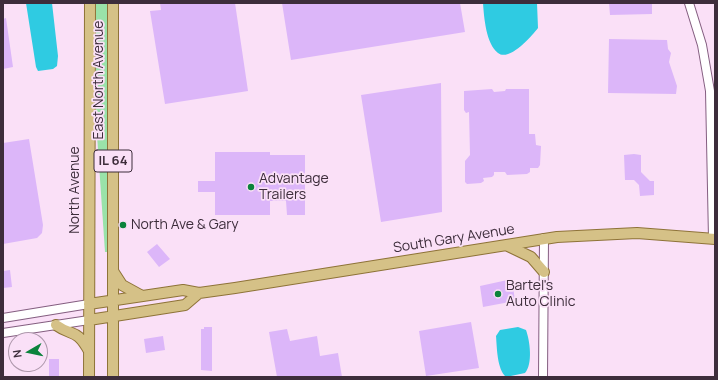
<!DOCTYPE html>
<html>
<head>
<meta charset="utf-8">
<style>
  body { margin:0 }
  #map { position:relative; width:718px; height:380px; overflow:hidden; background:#fae0f7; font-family:Manrope,sans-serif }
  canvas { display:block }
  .frame { position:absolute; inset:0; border:4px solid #3d2d3b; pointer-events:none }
  .north { position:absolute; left:8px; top:332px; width:40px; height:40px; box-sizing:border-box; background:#fae0f7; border:1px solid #ae98ac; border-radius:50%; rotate:261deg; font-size:11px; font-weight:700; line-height:16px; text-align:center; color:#3d2d3b }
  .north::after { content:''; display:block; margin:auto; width:14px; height:18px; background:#0b833c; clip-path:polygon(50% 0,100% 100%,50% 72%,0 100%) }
</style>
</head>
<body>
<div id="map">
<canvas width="718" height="380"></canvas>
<div class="frame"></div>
<div class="north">N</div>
</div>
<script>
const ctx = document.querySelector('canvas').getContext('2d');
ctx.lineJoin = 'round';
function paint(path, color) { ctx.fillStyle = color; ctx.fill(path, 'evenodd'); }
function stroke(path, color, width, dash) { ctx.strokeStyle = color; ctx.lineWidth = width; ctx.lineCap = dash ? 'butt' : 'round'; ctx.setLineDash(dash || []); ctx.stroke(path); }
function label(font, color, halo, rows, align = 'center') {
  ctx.font = font + ' Manrope,sans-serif'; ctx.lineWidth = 3.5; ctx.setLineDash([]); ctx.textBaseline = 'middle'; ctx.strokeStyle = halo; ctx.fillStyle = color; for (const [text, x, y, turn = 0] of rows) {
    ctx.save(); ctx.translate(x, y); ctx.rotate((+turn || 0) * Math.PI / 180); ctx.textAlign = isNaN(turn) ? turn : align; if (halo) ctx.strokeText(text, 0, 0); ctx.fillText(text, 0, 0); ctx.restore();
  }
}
const green = new Path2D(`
  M 96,3 L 107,3 L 107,252 L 105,252 L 95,106 Z`);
const water = new Path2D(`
  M 26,3 L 52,3 L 58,56 L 57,66 L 53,69 L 38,71 L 36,67 Z
  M 483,3 L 537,3 L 538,28 C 532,36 509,62 498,53 C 486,44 484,17 483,3 Z
  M 518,327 L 526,330 C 530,341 533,364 525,373 L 506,377 C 497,369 497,348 496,336 L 500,330 Z`);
const building = new Path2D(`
  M 160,3 L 235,3 L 248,91 L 165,104 L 150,11 L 161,10 Z
  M 282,3 L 460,3 L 465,32 L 291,60 Z
  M 609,3 L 652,3 L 652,14 L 610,15 Z
  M 6,18 L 13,67 L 3,69 L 3,19 Z
  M 609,39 L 667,40 L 668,49 L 671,53 L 669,62 L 677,86 L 676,94 L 608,93 Z
  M 441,83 L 442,212 L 381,222 L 361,95 Z
  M 492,89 L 494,92 L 505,91 L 506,89 L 529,89 L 529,134 L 535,134 L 536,145 L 541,146 L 540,165 L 538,168 L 530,168 L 530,172 L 527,174 L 507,175 L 505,172 L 494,172 L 494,175 L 492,177 L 483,178 L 484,181 L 481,183 L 467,184 L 465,182 L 465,161 L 470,155 L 469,112 L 466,113 L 464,110 L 464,91 Z
  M 29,139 L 43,225 L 42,233 L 37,238 L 3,244 L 3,143 Z
  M 215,152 L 270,152 L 270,155 L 305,155 L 305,215 L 287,215 L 286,201 L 270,201 L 270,215 L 215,215 L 215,192 L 198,192 L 198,181 L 215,181 Z
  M 634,154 L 641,155 L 641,172 L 650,181 L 654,181 L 654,195 L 640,196 L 639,185 L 634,180 L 625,180 L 624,155 Z
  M 157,244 L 170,259 L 159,267 L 147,252 Z
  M 10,270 L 12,287 L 3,288 L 3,271 Z
  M 512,279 L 515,301 L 483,307 L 480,286 Z
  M 471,322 L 479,368 L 426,376 L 419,331 Z
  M 204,327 L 212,327 L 212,371 L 201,370 L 201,329 L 204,329 Z
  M 287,329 L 290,341 L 317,336 L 320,356 L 338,353 L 342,377 L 277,377 L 269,332 Z
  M 163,336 L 165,350 L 146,353 L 144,339 Z
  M 49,359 L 59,359 L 59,377 L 49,377 Z`);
const minor = new Path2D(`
  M 689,3 L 702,45 L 710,91 L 713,239
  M 3,318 L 89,304
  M 3,333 L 89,320
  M 543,377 L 544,238`);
const major = new Path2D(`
  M 506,245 L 531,257 L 544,272
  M 113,271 L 122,285 L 142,296
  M 89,304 L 183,290 L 199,293 L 235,288 L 557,237 L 637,233 L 715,239
  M 89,320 L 185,305 L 199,293
  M 56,325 C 73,337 76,328 89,351
  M 89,377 L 90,3
  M 113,377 L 113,3`);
const markers = [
  [251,187,4,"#0b833c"],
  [123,225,4,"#0b833c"],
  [498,294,4,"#0b833c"]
];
const shields = [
  [113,161,38]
];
const shieldNames = [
  ["IL 64",113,161]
];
const streetNames = [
  ["East North Avenue",99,80,-90],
  ["North Avenue",75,190,-90],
  ["South Gary Avenue",454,239,-9]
];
const poiNames = [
  ["Advantage",259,179],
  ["Trailers",259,195],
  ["North Ave & Gary",131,225],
  ["Bartel's",506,286],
  ["Auto Clinic",506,302]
];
paint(green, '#9ae2a9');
paint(water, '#2fcbe2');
paint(building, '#dcb6f9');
stroke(minor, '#845e80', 10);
stroke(major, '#8e7338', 12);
stroke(minor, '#fff', 8);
stroke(major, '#d5c187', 10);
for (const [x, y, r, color] of markers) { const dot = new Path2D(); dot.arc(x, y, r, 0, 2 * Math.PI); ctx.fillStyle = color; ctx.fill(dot); stroke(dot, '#fae0f7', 1.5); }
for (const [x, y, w] of shields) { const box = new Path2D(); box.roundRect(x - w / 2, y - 11, w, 22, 3); ctx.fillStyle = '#fae0f7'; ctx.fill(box); stroke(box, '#3d2d3b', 1); }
label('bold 13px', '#3d2d3b', null, shieldNames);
label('14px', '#3d2d3b', '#fae0f7', streetNames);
label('14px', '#3d2d3b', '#fae0f7', poiNames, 'left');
</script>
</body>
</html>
